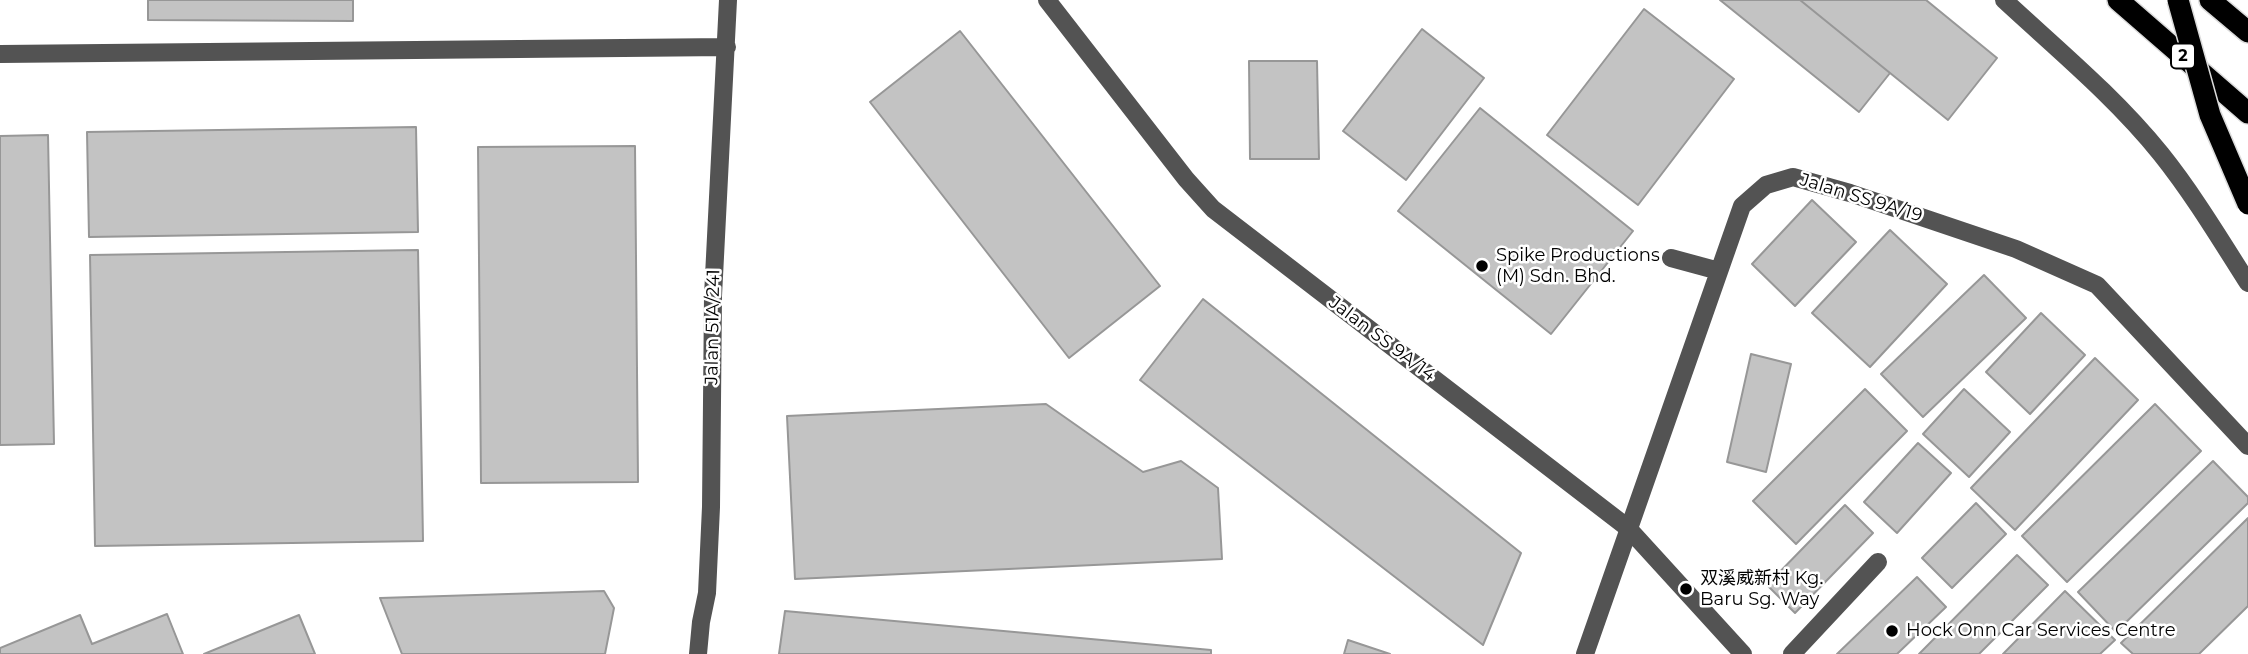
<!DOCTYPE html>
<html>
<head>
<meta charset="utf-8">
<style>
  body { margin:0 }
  canvas { display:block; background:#fff }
</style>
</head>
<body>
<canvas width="2248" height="654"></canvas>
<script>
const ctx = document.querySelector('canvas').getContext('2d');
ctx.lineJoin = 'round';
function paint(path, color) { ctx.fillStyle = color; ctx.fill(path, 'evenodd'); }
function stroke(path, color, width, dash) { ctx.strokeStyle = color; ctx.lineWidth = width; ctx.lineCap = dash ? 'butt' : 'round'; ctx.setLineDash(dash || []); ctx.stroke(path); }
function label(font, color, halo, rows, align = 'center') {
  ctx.font = font + ' Montserrat,"Noto Sans SC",sans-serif'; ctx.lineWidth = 5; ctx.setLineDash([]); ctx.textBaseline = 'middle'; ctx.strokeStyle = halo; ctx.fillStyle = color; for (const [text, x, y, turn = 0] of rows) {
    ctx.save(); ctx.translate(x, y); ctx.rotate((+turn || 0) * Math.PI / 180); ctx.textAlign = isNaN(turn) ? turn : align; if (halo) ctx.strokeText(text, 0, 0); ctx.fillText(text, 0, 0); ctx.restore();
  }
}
const building = new Path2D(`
  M 148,0 L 353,0 L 353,21 L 148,20 Z
  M 1720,0 L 1800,0 L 1890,73 L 1859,112 Z
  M 1800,0 L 1926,0 L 1997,58 L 1948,120 Z
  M 1644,9 L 1734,79 L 1638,205 L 1547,135 Z
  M 1422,29 L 1484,78 L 1406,180 L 1343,131 Z
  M 960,31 L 1160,286 L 1069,358 L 870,102 Z
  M 1249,61 L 1317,61 L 1319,159 L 1250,159 Z
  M 1480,108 L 1633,231 L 1551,334 L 1398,211 Z
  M 416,127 L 418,232 L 89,237 L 87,132 Z
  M 48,135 L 54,444 L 0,445 L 0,136 Z
  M 635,146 L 638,482 L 481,483 L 478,147 Z
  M 1812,200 L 1856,242 L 1795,306 L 1752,264 Z
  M 1890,230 L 1947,284 L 1870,367 L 1812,313 Z
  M 418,250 L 423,541 L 95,546 L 90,255 Z
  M 1984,275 L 2026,318 L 1923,417 L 1881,374 Z
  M 1203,299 L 1521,553 L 1483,645 L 1140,380 Z
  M 2041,313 L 2085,355 L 2030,414 L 1986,372 Z
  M 1751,354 L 1791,364 L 1766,472 L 1727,462 Z
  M 2095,358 L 2138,400 L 2015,530 L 1971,488 Z
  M 1865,389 L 1907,431 L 1796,544 L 1753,501 Z
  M 1964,389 L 2010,432 L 1969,477 L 1923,434 Z
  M 1046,404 L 1143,472 L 1181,461 L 1218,488 L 1222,559 L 795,579 L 787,416 Z
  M 2155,404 L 2201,451 L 2067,582 L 2022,536 Z
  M 1918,443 L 1951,473 L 1897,533 L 1864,502 Z
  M 2213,461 L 2248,497 L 2248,503 L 2116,632 L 2078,592 Z
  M 1976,503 L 2006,534 L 1952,588 L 1922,558 Z
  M 1845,505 L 1873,533 L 1795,613 L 1767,585 Z
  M 2248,518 L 2248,606 L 2199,654 L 2133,654 L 2121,643 Z
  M 2017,555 L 2048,585 L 1979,654 L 1919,654 Z
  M 1917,577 L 1946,607 L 1897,654 L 1837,654 Z
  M 604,591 L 614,608 L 605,654 L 402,654 L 380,598 Z
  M 2065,591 L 2115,640 L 2100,654 L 2003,654 Z
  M 785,611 L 1211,650 L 1211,654 L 779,654 Z
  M 167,614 L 183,654 L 0,654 L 0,648 L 80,615 L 92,644 Z
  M 299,615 L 315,654 L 204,654 Z
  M 1348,640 L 1390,654 L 1344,654 Z`);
const minor = new Path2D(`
  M 1047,0 L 1186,179 L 1213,209 L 1628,528 L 1743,654
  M 2004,0 C 2058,50 2115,97 2161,154 C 2193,194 2220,239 2248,283
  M 0,54 L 727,47
  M 1671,258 L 1719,271
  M 698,654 L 701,622 L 707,593 L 711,507 L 713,296 L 728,0
  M 1585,654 L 1742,206 L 1766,185 L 1793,177 L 1850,193 L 2016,249 L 2097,285 L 2248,446
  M 1792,654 L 1878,562`);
const highway = new Path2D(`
  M 2118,0 L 2248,113
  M 2210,0 L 2248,32`);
const highwayBridge = new Path2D(`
  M 2178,0 L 2210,115 L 2248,204`);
const markers = [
  [1482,266,7,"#000"],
  [1686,589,7,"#000"],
  [1892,631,7,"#000"]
];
const shields = [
  [2183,56,24]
];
const shieldNames = [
  ["2",2183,56]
];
const streetNames = [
  ["Jalan SS 9A/19",1861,198,17],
  ["Jalan 51A/241",713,327,-89],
  ["Jalan SS 9A/14",1382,339,37]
];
const poiNames = [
  ["Spike Productions",1496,256],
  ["(M) Sdn. Bhd.",1496,277],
  ["双溪威新村 Kg.",1700,579],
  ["Baru Sg. Way",1700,600],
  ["Hock Onn Car Services Centre",1906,631]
];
paint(building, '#c3c3c3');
stroke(building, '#979797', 2);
stroke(highway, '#dbdbdb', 24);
stroke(minor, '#535353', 18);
stroke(highway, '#000', 21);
stroke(highwayBridge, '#dbdbdb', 24, []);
stroke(highwayBridge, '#000', 21);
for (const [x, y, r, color] of markers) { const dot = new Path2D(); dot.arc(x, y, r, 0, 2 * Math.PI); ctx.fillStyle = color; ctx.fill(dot); stroke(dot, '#fff', 2.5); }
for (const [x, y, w] of shields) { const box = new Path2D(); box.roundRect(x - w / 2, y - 12.5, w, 25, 5); ctx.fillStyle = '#fff'; ctx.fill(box); stroke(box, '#000', 2); }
label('bold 16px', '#000', null, shieldNames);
label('18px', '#000', '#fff', streetNames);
label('18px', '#000', '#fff', poiNames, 'left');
</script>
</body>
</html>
